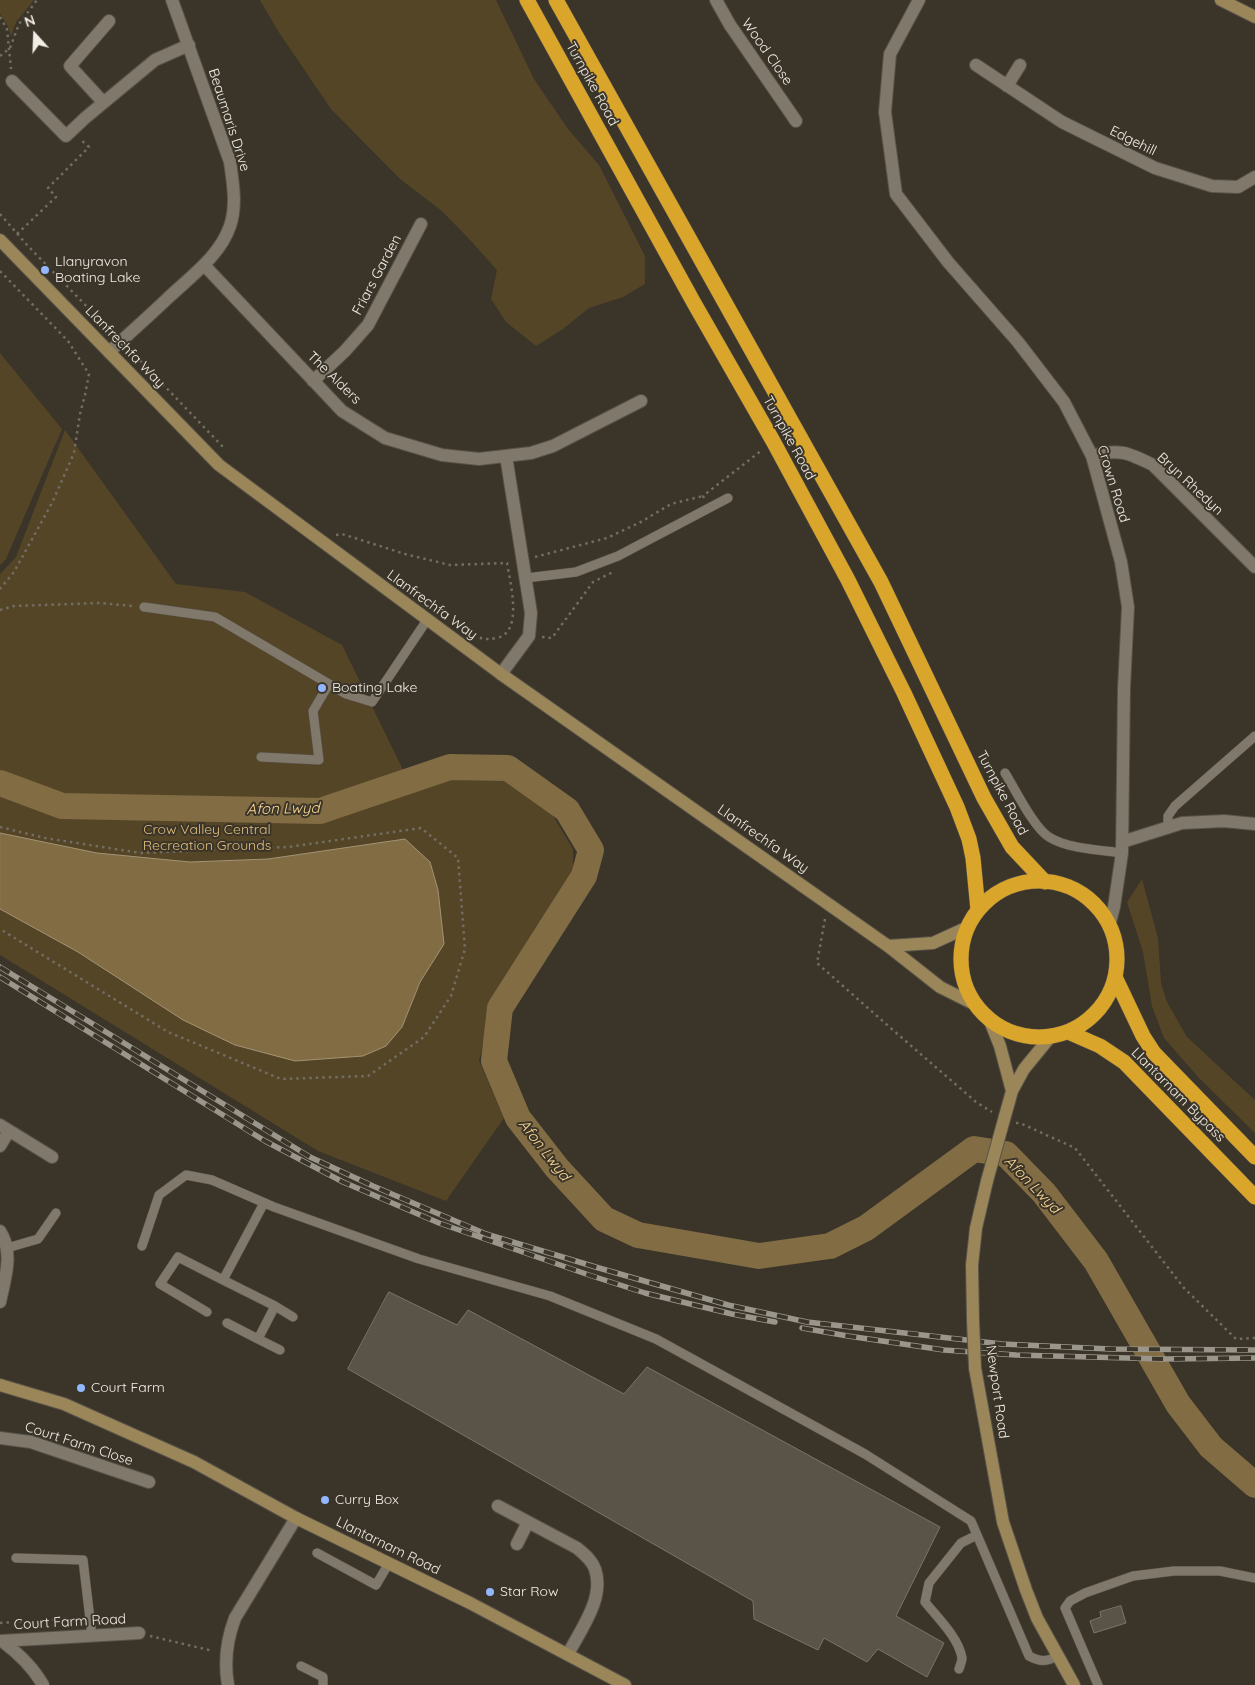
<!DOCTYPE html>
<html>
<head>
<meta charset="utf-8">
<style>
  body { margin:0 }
  #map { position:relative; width:1255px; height:1685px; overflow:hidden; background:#3a3429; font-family:Quicksand,sans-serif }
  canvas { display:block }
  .north { position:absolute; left:10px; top:10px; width:50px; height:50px; -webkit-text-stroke:4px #3a3429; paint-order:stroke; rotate:340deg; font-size:14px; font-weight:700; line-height:20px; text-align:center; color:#f1ede5 }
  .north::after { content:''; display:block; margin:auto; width:18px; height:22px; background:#f1ede5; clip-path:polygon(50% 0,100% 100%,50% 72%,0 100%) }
</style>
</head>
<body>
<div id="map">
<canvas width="1255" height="1685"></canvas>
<div class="north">N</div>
</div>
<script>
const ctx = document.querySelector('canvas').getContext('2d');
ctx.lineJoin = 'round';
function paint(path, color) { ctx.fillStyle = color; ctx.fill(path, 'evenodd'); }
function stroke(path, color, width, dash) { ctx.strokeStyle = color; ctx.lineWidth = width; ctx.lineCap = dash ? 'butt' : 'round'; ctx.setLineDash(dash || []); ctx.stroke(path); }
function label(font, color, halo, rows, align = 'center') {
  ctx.font = font + ' Quicksand,sans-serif'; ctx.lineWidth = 4; ctx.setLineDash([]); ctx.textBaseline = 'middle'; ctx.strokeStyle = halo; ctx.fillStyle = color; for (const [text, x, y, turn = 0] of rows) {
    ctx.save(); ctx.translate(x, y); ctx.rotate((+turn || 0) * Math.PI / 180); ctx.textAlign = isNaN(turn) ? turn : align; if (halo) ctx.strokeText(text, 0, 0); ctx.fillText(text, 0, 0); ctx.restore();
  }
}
const green = new Path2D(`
  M 0,0 L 34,0 L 16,22 L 11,36 L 8,26 L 0,14 Z
  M 260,0 L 496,0 L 534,79 L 568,129 L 599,165 L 645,256 L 645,284 L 623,297 L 589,308 L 563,329 L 536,346 L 506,322 L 491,299 L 497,270 L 471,241 L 442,211 L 400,179 L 331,109 L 278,31 Z
  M 0,353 L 62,429 L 6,559 L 0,565 Z
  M 65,430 L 176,584 L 245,592 L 342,645 L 411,786 L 455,772 L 504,773 L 549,809 L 573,849 L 573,878 L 496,992 L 479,1061 L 504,1118 L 446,1201 L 318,1151 L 0,955 L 0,574 L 16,557 Z
  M 1142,879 L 1158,938 L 1161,983 L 1167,1002 L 1187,1037 L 1255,1100 L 1255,1133 L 1199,1078 L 1164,1038 L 1152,1006 L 1143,952 L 1127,902 Z`);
const water = new Path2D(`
  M 0,833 L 97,853 L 190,862 L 268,859 L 405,839 L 430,862 L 438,890 L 444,944 L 420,982 L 402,1027 L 386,1046 L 363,1056 L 295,1061 L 235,1045 L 183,1020 L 78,952 L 0,909 Z`);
const river = new Path2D(`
  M 0,783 L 62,806 L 320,811 L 450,767 L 508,768 L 567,810 L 591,850 L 584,876 L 500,1008 L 494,1061 L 518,1118 L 557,1168 L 604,1219 L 638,1235 L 759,1256 L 830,1246 L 866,1228 L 974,1149 L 1006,1154 L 1044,1193 L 1096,1261 L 1178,1404 L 1211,1447 L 1255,1485`);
const building = new Path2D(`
  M 389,1292 L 457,1325 L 468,1310 L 624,1394 L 647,1367 L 940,1527 L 896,1616 L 944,1643 L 927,1677 L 878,1649 L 867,1662 L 824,1638 L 818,1650 L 754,1619 L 753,1601 L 348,1369 Z
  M 1121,1606 L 1126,1623 L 1094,1633 L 1090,1621 L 1101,1617 L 1100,1612 Z`);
const path = new Path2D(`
  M 0,17 L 7,29 L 11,69
  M 0,56 L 10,48 L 19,24 L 37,0
  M 0,214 L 28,246 L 96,316 L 95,317
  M 17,234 L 56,197 L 48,188 L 89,147 L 81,140
  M 0,271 L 68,341 L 89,374 L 85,395 L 80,414 L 74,453 L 52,503 L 14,572 L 0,589
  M 96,316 L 113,333
  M 131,351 L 224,448
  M 704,498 L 703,496 L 762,450
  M 336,535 L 342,534 L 405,554 L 450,565 L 507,563 C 510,582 524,634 496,638 C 484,640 481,639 470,633
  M 535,557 L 607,538 L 639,523 L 671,504 L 703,496
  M 0,610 L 14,606 L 100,603 L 133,606
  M 542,637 L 552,638 L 593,582 L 613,572
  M 0,827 L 45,838 L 141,853 L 288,847 L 421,828 L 458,858 L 465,949 L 451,996 L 424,1037 L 368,1076 L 281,1079 L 168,1032 L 0,929
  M 825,919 L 817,963 L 886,1024 L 976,1102 L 992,1112
  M 1016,1123 L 1020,1123 L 1075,1148 L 1184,1288 L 1236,1339 L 1255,1338
  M 0,1623 L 78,1618
  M 150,1636 L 213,1651`);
const lane = new Path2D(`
  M 526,578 L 576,572 L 618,556 L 728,498
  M 144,607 L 215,617 L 346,694 L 372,702 L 427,620
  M 261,757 L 319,760 L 313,711 L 329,684
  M 1005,773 C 1015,789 1034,828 1049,837 C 1068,849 1100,850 1122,853
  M 1168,827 L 1168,816 L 1175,806 L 1255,736
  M 142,1246 L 159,1195 L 186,1175 L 212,1180 L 274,1207 L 419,1259 L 550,1296 L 656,1339 L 865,1454 L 971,1521 L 1029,1656 C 1040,1662 1047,1662 1057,1656
  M 7,1248 L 38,1239 L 56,1213
  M 275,1306 L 293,1317
  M 207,1312 L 160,1284 L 178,1257 L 223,1280
  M 227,1323 L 258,1339 L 275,1306 L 223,1280 L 264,1203
  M 258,1339 L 280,1350
  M 317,1553 L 376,1585 L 389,1563
  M 16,1558 L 83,1560 L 92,1636
  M 301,1666 L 323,1677 L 323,1685
  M 959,1669 C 960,1666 962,1661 962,1658 C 959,1638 937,1617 925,1602 L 929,1583 L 961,1543 L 977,1535
  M 1098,1685 L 1065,1608 L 1070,1601 L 1085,1593 L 1133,1576 L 1174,1571 L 1220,1571 L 1255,1578`);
const street = new Path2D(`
  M 716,0 L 730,25 L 796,121
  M 919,0 L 890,54 L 885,112 L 896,194 L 948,262 L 1018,342 L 1064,402 L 1092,456 L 1121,562 L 1128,607 L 1124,688 L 1122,853 L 1114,907 L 1109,926
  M 976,65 L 1062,122 L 1155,168 L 1212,186 L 1238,187 L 1255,177
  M 12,81 L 66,136 L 85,118 L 155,60 L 189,45
  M 1007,86 L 1020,65
  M 103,102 L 70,66 L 109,21
  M 204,265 L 342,411 L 385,438 L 442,455 L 479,459 L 531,453 L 553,446 L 641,401
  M 109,352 C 129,334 149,316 168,298 C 190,277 220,256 230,226 C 237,206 233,183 230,162 L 172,0
  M 313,381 L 345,351 L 368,325 L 421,224
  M 1092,456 C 1119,448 1129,453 1153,465 L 1255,567
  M 501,674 L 529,636 L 531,613 L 506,456
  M 1122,842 L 1182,823 L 1224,821 L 1255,824
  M 0,1125 L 52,1157
  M 0,1146 L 9,1131
  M 0,1231 C 14,1253 5,1278 0,1302
  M 0,1438 L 31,1442 L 149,1482
  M 498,1506 L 577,1548 C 584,1554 592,1560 595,1569 C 605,1598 581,1629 568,1654
  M 517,1544 L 528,1522
  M 0,1641 L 139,1633
  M 2,1641 C 18,1653 33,1667 43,1685
  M 228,1685 C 224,1662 227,1639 235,1618 L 296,1518`);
const secondary = new Path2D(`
  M 1221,0 L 1255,17
  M 0,240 L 219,465 L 501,674 L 888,946 L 940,987 L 974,1004
  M 888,946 L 933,943 L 968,927
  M 990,1021 L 1000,1046 L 1012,1091
  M 1005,1116 L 1012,1091 L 1024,1069 L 1051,1036
  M 973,1320 L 972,1265 L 976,1228 L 987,1181
  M 975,1368 L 1003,1522 L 1026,1590 L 1037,1618 L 1074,1685
  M 0,1385 L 64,1404 L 194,1462 L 296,1518 L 470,1603 L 625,1685`);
const highway = new Path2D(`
  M 527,0 L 694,303 L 773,441 L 848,580 L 904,693 L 957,807 L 969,839 L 973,858 L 978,910
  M 556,0 L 881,582 L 984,798 L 1012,847 L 1045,882
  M961 959a78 78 0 1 1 156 0a78 78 0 1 1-156 0Z
  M 1115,977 L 1143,1036 L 1154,1053 L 1255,1157
  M 1068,1032 L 1100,1046 L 1124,1062 L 1255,1197`);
const rail = new Path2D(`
  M 0,967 L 310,1157 L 373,1186 L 486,1234 L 599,1268 L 728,1305 L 807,1322 L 1002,1344 L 1110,1349 L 1255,1350
  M 0,977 L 265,1141 L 343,1182 L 439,1223 L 589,1275 L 645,1293 L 732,1314 L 775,1322
  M 802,1328 L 848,1336 L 944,1350 L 1016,1355 L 1164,1359 L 1255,1358`);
const secondaryBridge = new Path2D(`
  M 987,1181 L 1005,1116
  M 973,1320 L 975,1368`);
const markers = [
  [45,270,5,"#93b7fd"],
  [322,688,5,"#93b7fd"],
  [81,1388,5,"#93b7fd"],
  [325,1500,5,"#93b7fd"],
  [490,1592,5,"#93b7fd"]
];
const streetNames = [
  ["Wood Close",767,52,55],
  ["Turnpike Road",592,84,61],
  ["Beaumaris Drive",229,120,72],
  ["Edgehill",1133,141,26],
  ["Friars Garden",377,275,-62],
  ["Llanfrechfa Way",125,347,46],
  ["The Alders",334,378,44],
  ["Turnpike Road",789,438,61],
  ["Crown Road",1113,484,73],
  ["Bryn Rhedyn",1190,484,43],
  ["Llanfrechfa Way",432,605,36],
  ["Turnpike Road",1002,793,62],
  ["Llanfrechfa Way",763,839,35],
  ["Llantarnam Bypass",1178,1095,45],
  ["Newport Road",997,1392,82],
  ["Court Farm Close",79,1444,18],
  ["Llantarnam Road",388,1546,26],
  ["Court Farm Road",70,1622,-3]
];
const poiNames = [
  ["Llanyravon",55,262],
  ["Boating Lake",55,278],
  ["Boating Lake",332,688],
  ["Court Farm",91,1388],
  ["Curry Box",335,1500],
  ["Star Row",500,1592]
];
const parkNames = [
  ["Crow Valley Central",207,830],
  ["Recreation Grounds",207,846]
];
const waterNames = [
  ["Afon Lwyd",283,809,-1],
  ["Afon Lwyd",544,1150,52],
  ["Afon Lwyd",1032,1185,46]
];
paint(green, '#554527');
paint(water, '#816c44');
stroke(water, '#a39374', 1);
stroke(river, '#816c44', 26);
paint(building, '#5a5347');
stroke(building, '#7b7467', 1);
stroke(lane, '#575248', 10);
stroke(street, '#575248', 14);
stroke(secondary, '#575248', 14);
stroke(highway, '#575248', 16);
stroke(path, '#726d63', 2.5, [2.5, 4]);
stroke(lane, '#7f786b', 9);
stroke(street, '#7f786b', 12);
stroke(secondary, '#9a8658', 12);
stroke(highway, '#daa52b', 15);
stroke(rail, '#9b968c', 5.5);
stroke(rail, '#3a3429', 4, [11]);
stroke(secondaryBridge, '#575248', 14, []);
stroke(secondaryBridge, '#9a8658', 12);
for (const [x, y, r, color] of markers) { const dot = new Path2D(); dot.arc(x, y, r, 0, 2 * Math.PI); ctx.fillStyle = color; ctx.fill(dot); stroke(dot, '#3a3429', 2); }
label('14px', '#f1ede5', '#3a3429', streetNames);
label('14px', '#f1ede5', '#3a3429', poiNames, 'left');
label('14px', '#e1be7c', '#3a3429', parkNames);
label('italic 15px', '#fad794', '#3a3429', waterNames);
</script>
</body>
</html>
